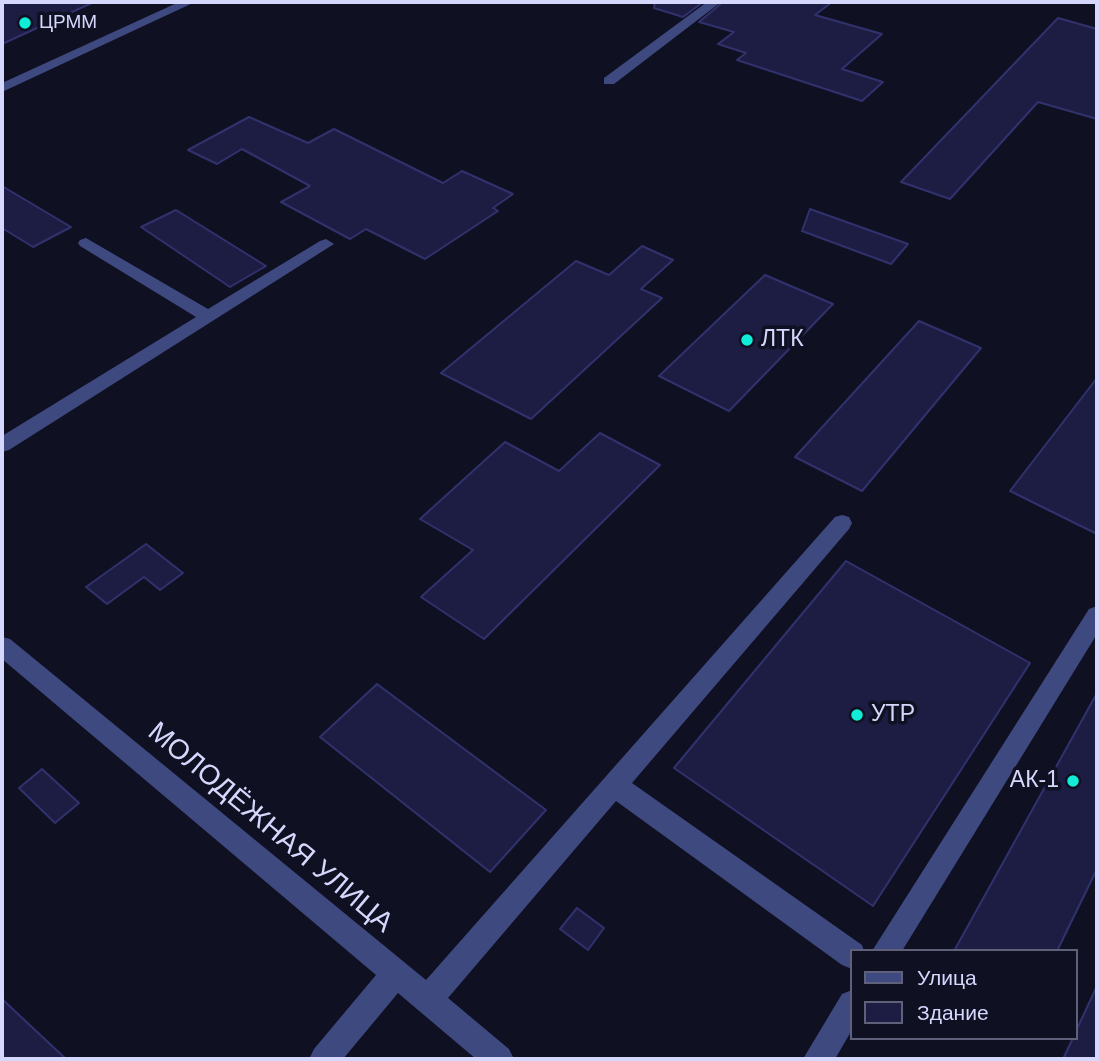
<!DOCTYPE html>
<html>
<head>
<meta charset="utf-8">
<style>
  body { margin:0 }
  #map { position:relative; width:1099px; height:1061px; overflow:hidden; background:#101023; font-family:Helvetica,sans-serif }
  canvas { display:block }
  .frame { position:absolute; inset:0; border:4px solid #d5d8fc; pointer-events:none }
  .legend { position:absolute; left:850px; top:949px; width:228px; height:91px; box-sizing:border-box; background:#101023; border:2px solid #5f607a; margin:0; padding:9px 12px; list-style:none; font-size:21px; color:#d5d8fc }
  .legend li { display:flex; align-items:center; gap:14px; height:35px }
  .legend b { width:35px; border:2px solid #5f607a }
</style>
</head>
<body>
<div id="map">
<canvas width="1099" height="1061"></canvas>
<div class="frame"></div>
<ul class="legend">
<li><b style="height:9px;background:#3e497f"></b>Улица</li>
<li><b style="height:19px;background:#1d1d43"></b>Здание</li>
</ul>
</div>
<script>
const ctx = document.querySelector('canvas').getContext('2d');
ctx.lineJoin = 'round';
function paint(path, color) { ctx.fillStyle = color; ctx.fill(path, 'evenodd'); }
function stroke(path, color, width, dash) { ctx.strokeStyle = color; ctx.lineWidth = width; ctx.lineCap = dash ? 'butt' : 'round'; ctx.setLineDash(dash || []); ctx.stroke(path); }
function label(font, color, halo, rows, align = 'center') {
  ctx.font = font + ' Helvetica,sans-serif'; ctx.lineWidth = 7; ctx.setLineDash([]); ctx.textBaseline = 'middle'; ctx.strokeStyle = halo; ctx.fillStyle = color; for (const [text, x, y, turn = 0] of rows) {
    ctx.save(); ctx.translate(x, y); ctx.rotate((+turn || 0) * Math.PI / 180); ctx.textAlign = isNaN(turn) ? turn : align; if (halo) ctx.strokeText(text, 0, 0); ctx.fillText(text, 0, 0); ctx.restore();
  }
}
const building = new Path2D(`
  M 2,2 L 94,2 L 2,44 Z
  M 655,2 L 703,2 L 683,17 L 654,8 Z
  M 723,2 L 832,2 L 815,15 L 882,34 L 842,69 L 883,82 L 862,101 L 737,60 L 746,53 L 718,44 L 734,32 L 699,22 Z
  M 1058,18 L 1097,29 L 1097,119 L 1038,102 L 950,199 L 901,182 Z
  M 249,117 L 308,143 L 334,129 L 443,183 L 462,171 L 513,194 L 493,208 L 498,211 L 425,259 L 366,229 L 350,239 L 281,202 L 310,186 L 242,149 L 217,164 L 188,150 Z
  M 2,186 L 71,227 L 33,247 L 2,228 Z
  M 810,209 L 908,244 L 891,264 L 802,231 Z
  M 176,210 L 266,266 L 230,287 L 141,227 Z
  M 642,246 L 673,260 L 641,289 L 662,298 L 531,419 L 441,373 L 576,261 L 609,275 Z
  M 765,275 L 833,304 L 729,411 L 659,376 Z
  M 919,321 L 981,348 L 862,491 L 795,457 Z
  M 1097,378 L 1097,534 L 1010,491 Z
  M 600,433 L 660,465 L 484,639 L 421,597 L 473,550 L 420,519 L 505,442 L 559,471 Z
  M 146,544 L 183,573 L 160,590 L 144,577 L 107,604 L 86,587 Z
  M 846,561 L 1030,663 L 873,906 L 674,768 Z
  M 377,684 L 546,810 L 490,872 L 320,737 Z
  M 1097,693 L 1097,869 L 1057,951 L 954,951 Z
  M 42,769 L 79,803 L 55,823 L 19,788 Z
  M 577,908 L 604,928 L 588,950 L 560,929 Z
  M 1097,986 L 1097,1059 L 1063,1059 L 1073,1038 L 1076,1038 L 1076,1031 Z
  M 2,999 L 66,1059 L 2,1059 Z`);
const minor = new Path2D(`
  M 179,2 L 195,2 L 2,92 L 2,83 Z
  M 707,2 L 721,2 L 614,84 L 604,84 L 604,78 Z
  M 86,238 L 208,309 L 320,241 L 326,239 L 334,244 L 9,450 L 2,452 L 2,436 L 196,317 L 80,246 L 78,243 L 80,240 Z
  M 842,515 L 849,517 L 852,523 L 849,529 L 632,783 L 862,945 L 864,951 L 852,951 L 852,969 L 842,965 L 616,801 L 448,998 L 509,1049 L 514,1059 L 476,1059 L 398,993 L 343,1059 L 309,1059 L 314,1049 L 376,975 L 2,659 L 2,637 L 10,639 L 426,980 L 835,517 Z
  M 1097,606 L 1097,634 L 902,951 L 872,951 L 1089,609 Z
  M 852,990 L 852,1030 L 835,1059 L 803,1059 L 842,994 Z`);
const markers = [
  [25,23,7,"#10ecd6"],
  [747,340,7,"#10ecd6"],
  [857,715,7,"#10ecd6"],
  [1073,781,7,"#10ecd6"]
];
const farPoinames = [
  ["ЦРММ",39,23]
];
const poiNames = [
  ["ЛТК",761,340],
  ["УТР",871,715],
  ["АК-1",1059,781,"right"]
];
const nearStreetnames = [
  ["МОЛОДЁЖНАЯ УЛИЦА",270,828,40]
];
paint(building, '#1d1d43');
stroke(building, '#31316d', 2);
paint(minor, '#3e497f');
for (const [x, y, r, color] of markers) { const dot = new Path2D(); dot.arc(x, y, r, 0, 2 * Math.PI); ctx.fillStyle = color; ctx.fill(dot); stroke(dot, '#101023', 2.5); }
label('19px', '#d5d8fc', '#101023', farPoinames, 'left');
label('23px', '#d5d8fc', '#101023', poiNames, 'left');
label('28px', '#d5d8fc', '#101023', nearStreetnames);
</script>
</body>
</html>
